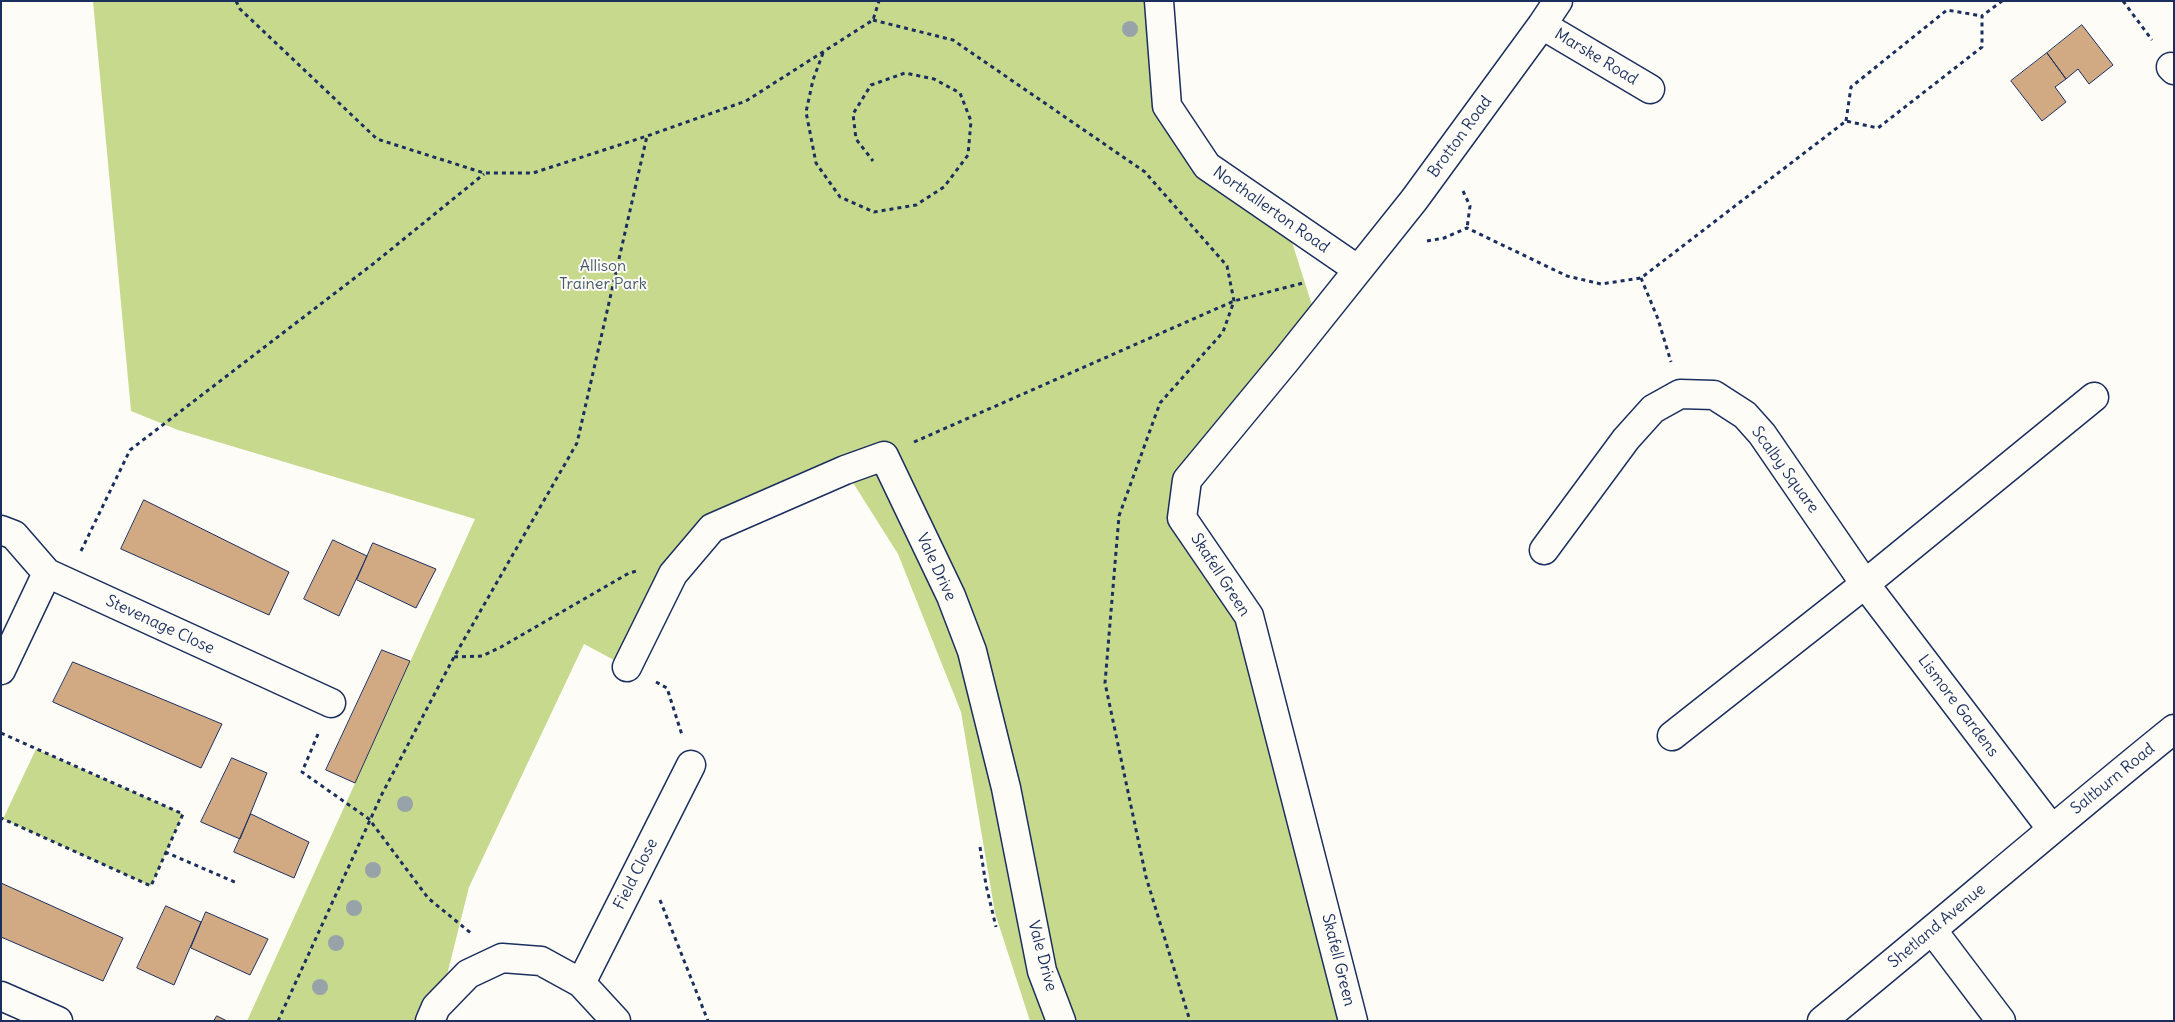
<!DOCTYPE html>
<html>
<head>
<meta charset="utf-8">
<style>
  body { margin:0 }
  #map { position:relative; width:2175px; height:1022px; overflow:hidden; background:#fdfcf7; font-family:Delius,sans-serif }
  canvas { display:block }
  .frame { position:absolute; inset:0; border:2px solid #1b2f5e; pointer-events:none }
</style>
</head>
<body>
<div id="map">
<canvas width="2175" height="1022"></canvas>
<div class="frame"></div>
</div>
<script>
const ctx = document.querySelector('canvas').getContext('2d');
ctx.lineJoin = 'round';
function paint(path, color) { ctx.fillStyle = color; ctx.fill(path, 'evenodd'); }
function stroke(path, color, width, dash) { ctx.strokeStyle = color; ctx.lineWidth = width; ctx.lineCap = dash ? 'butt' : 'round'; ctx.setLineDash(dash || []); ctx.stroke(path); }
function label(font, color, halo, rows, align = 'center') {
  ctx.font = font + ' Delius,sans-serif'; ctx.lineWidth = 4; ctx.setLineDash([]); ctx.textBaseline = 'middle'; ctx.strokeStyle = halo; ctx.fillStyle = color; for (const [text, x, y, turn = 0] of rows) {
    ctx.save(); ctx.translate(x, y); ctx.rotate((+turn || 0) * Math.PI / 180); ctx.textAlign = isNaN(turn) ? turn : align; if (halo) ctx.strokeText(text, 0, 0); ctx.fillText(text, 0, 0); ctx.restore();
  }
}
const green = new Path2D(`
  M 93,1 L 1159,1 L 1167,106 L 1207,166 L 1285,220 L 1317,321 L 1187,480 L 1182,518 L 1244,608 L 1352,1021 L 1030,1021 L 995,913 L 961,712 L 898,554 L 845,470 L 712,528 L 627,667 L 584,644 L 469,887 L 444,987 L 429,1021 L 247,1021 L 475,519 L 178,430 L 131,411 Z
  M 36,749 L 183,814 L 151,886 L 3,819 Z`);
const building = new Path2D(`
  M 2082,25 L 2113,65 L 2089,84 L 2078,69 L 2066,79 L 2047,53 Z
  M 2047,53 L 2066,79 L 2055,87 L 2066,102 L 2042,121 L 2011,81 Z
  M 144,500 L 289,572 L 269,615 L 121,549 Z
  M 333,540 L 367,556 L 339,616 L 304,599 Z
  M 373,543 L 436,569 L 416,608 L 357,580 Z
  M 382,650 L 410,661 L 355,783 L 326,770 Z
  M 73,662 L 222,724 L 201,768 L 53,702 Z
  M 232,758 L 267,773 L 240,839 L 201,822 Z
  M 251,814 L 309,842 L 294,878 L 234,852 Z
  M 1,883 L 123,938 L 103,981 L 1,937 Z
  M 166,906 L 201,922 L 174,985 L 137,968 Z
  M 206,912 L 268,939 L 250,975 L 191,948 Z
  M 217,1016 L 227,1021 L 214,1021 Z`);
const path = new Path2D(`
  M 236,1 L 240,9 L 377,139 L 484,173 L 533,173 L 647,136 L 746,101 L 873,20 L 879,1
  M 2123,1 L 2152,40
  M 873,20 L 953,40 L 1145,172 L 1227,266 L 1234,301 L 1223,332 L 1160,403 L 1119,516 L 1105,683 L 1146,877 L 1190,1021
  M 823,53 L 813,80 L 806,112 L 816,163 L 840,197 L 874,212 L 916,205 L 944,187 L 968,155 L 971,121 L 960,93 L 934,79 L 905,73 L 871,85 L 853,114 L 856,139 L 873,161
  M 1846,121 L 1851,87 L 1947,10 L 1982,16
  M 1463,191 L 1470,206 L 1467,228
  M 1427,241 L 1444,238 L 1467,228 L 1567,276 L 1601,284 L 1641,278 L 1846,121 L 1878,128 L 1982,47 L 1982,16 L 2002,1
  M 1641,278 L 1658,319 L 1671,362
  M 914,442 L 1234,301 L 1303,283
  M 81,551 L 130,450 L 373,264 L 484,174
  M 454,657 L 482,656 L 501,647 L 629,573 L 637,571
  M 656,682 L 667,688 L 682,735
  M 1,733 L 183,814 L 151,886 L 1,818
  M 318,734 L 302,772 L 369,819 L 428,898 L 472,934
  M 980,847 L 986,885 L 996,927
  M 165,852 L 237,883
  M 660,900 L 708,1021
  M 278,1021 L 382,794 L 454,657 L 577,443 L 647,136`);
const street = new Path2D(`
  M 1159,1 L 1167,106 L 1207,166 L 1357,269
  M 1542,25 L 1650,89
  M 2171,67 L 2174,70
  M 1,530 L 14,535 L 47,573 L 331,703
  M 1544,550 L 1626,439 L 1653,409 L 1680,394 L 1714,395 L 1745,415 L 1762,434 L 1865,584 L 2051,828
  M 627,667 L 673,574 L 712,528 L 845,470 L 884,456 L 951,596 L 972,651 L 1006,788 L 1042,971 L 1061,1021
  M 1,670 L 47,573
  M 1672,736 L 1865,584 L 2094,397
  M 1933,931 L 2001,1021
  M 581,983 L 691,765
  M 1,996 L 58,1021
  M 430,1021 L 436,1007 L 468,974 L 502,958 L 541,961 L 581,983 L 616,1021
  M 1353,1021 L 1249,616 L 1182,518 L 1187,480 L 1287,359 L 1414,200 L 1542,25 L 1558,1
  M 1822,1021 C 1940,925 2055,825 2174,729`);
const trees = [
  [1130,29],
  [405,804],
  [373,870],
  [354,908],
  [336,943],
  [320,987]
];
const streetNames = [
  ["Marske Road",1596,57,31],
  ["Brotton Road",1460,137,-54],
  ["Northallerton Road",1271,210,35],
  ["Scalby Square",1785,470,54],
  ["Vale Drive",936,567,65],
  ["Skafell Green",1220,575,57],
  ["Stevenage Close",160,625,25],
  ["Lismore Gardens",1958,706,53],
  ["Saltburn Road",2113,779,-39],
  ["Field Close",636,874,-63],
  ["Shetland Avenue",1937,926,-40],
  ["Vale Drive",1042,956,75],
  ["Skafell Green",1338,960,76]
];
const parkNames = [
  ["Allison",603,266],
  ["Trainer Park",603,284]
];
paint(green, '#c7d98d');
paint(building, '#d1aa83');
stroke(building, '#1b2f5e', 1);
stroke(street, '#1b2f5e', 31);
stroke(path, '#1b2f5e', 3, [4, 4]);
stroke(street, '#fdfcf7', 28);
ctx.fillStyle = '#98a3a9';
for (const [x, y] of trees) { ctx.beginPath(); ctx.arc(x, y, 8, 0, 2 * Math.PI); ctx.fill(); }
label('16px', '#1b2f5e', '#fdfcf7', streetNames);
label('16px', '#465a6a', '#fdfcf7', parkNames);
</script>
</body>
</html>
